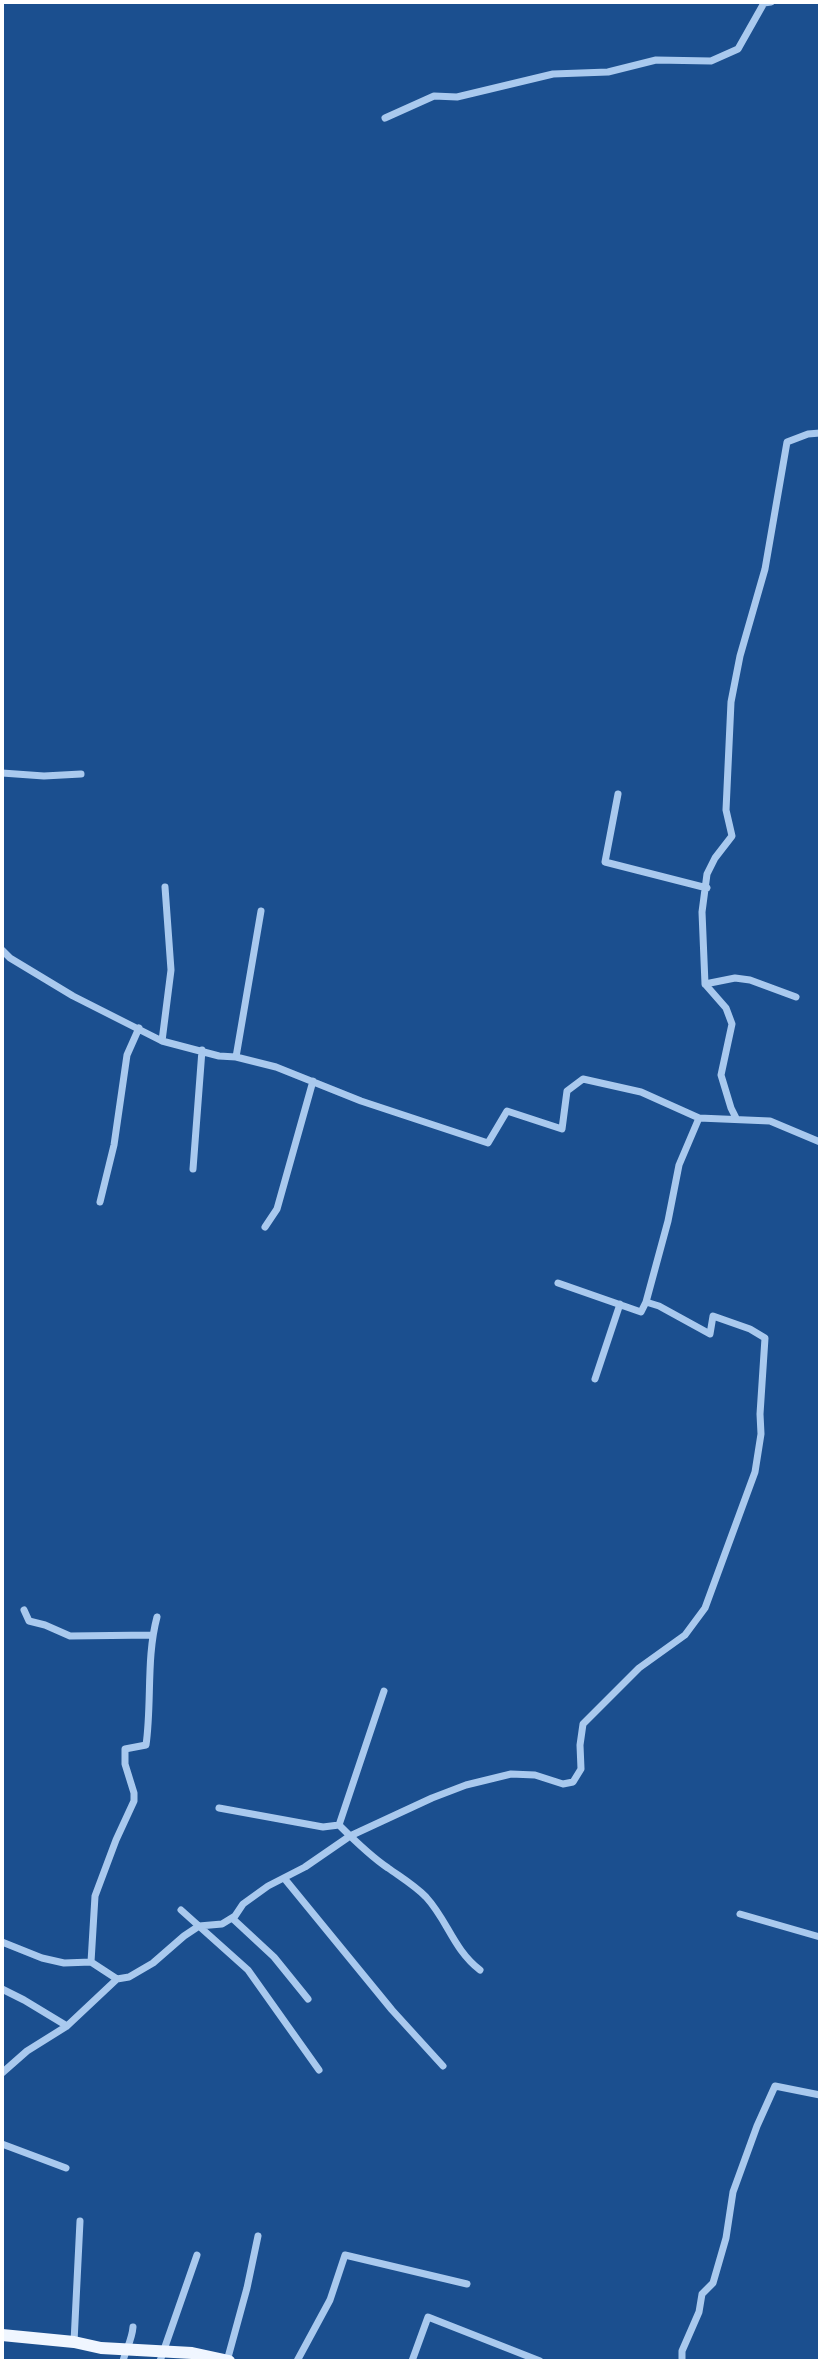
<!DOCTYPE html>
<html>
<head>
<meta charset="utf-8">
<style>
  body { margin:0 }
  #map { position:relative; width:822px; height:2363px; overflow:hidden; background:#1b4f8f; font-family:"Alegreya Sans",sans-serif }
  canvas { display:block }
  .frame { position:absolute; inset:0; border:4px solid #fff; pointer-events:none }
</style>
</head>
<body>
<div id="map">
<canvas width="822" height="2363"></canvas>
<div class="frame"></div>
</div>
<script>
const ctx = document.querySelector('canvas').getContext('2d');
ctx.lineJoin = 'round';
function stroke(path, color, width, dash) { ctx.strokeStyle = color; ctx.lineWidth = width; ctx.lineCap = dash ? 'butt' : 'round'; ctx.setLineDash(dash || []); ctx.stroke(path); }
const minor = new Path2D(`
  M 385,118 L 434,96 L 457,97 L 553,74 L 608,72 L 656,60 L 711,61 L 738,49 L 764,3 L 771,2
  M 2,773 L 44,776 L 81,774
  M 618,794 L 605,862 L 707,888
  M 2,950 L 10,958 L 73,996 L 162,1041 L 219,1056 L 236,1057 L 276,1067 L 361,1101 L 488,1143 L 507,1111 L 562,1129 L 567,1091 L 583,1079 L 641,1092 L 699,1118 L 770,1121 L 820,1142
  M 705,984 L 735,978 L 750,980 L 796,997
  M 162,1041 L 171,970 L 165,887
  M 236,1057 L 261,911
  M 736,1118 L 731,1108 L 721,1075 L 732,1024 L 726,1008 L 705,984 L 702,912 L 707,874 L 715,858 L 732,836 L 726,810 L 731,702 L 740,656 L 765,569 L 787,442 L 808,434 L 820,433
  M 193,1169 L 202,1050
  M 100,1202 L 114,1145 L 127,1055 L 139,1028
  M 265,1227 L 277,1209 L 313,1081
  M 558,1283 L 641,1312 L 646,1302
  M 595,1379 L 620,1304
  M 24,1610 L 29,1621 L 45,1625 L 70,1636 L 152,1635
  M 384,1691 L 339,1825 C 354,1840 370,1856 388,1868 C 402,1878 414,1885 426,1897 C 448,1921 453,1949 480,1970
  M 219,1808 L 323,1827 L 339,1825
  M 284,1878 L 392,2010 L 443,2066
  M 181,1910 L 248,1970 L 319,2070
  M 740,1914 L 820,1937
  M 232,1918 L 274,1957 L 308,1999
  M 2,1942 L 42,1958 L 64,1963 L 91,1962 L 117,1979
  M 91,1962 L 95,1896 L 116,1840 L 134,1801 L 134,1793 L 125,1764 L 125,1749 L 146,1745 C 152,1703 146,1658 157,1617
  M 2,1989 L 24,2000 L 67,2026
  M 2,2073 L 27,2051 L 67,2026 L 117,1979 L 129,1977 L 153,1963 L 184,1936 L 199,1926 L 222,1924 L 235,1916 L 243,1904 L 268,1886 L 305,1867 L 350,1836 L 432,1798 L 466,1785 L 511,1774 L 535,1775 L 563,1784 L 573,1782 L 581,1769 L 580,1745 L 583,1724 L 639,1668 L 685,1635 L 705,1608 L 755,1472 L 761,1434 L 760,1414 L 765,1338 L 750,1329 L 713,1316 L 710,1334 L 659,1306 L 646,1302 L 668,1221 L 679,1165 L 699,1118
  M 2,2144 L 66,2168
  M 74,2342 L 80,2221
  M 123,2361 C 126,2349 132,2340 133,2327
  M 160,2361 L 197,2255
  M 227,2361 L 247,2288 L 258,2236
  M 297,2361 L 330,2300 L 345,2255 L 467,2284
  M 412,2361 L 428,2317 L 540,2361
  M 682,2361 L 682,2351 L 699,2312 L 702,2294 L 713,2283 L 726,2238 L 733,2192 L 757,2126 L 775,2086 L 820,2095`);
const primary = new Path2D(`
  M 2,2335 L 74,2342 L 101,2348 L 192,2353 L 229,2361`);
stroke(minor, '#a9c9ee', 7);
stroke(primary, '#f0f6ff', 12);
</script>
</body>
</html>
